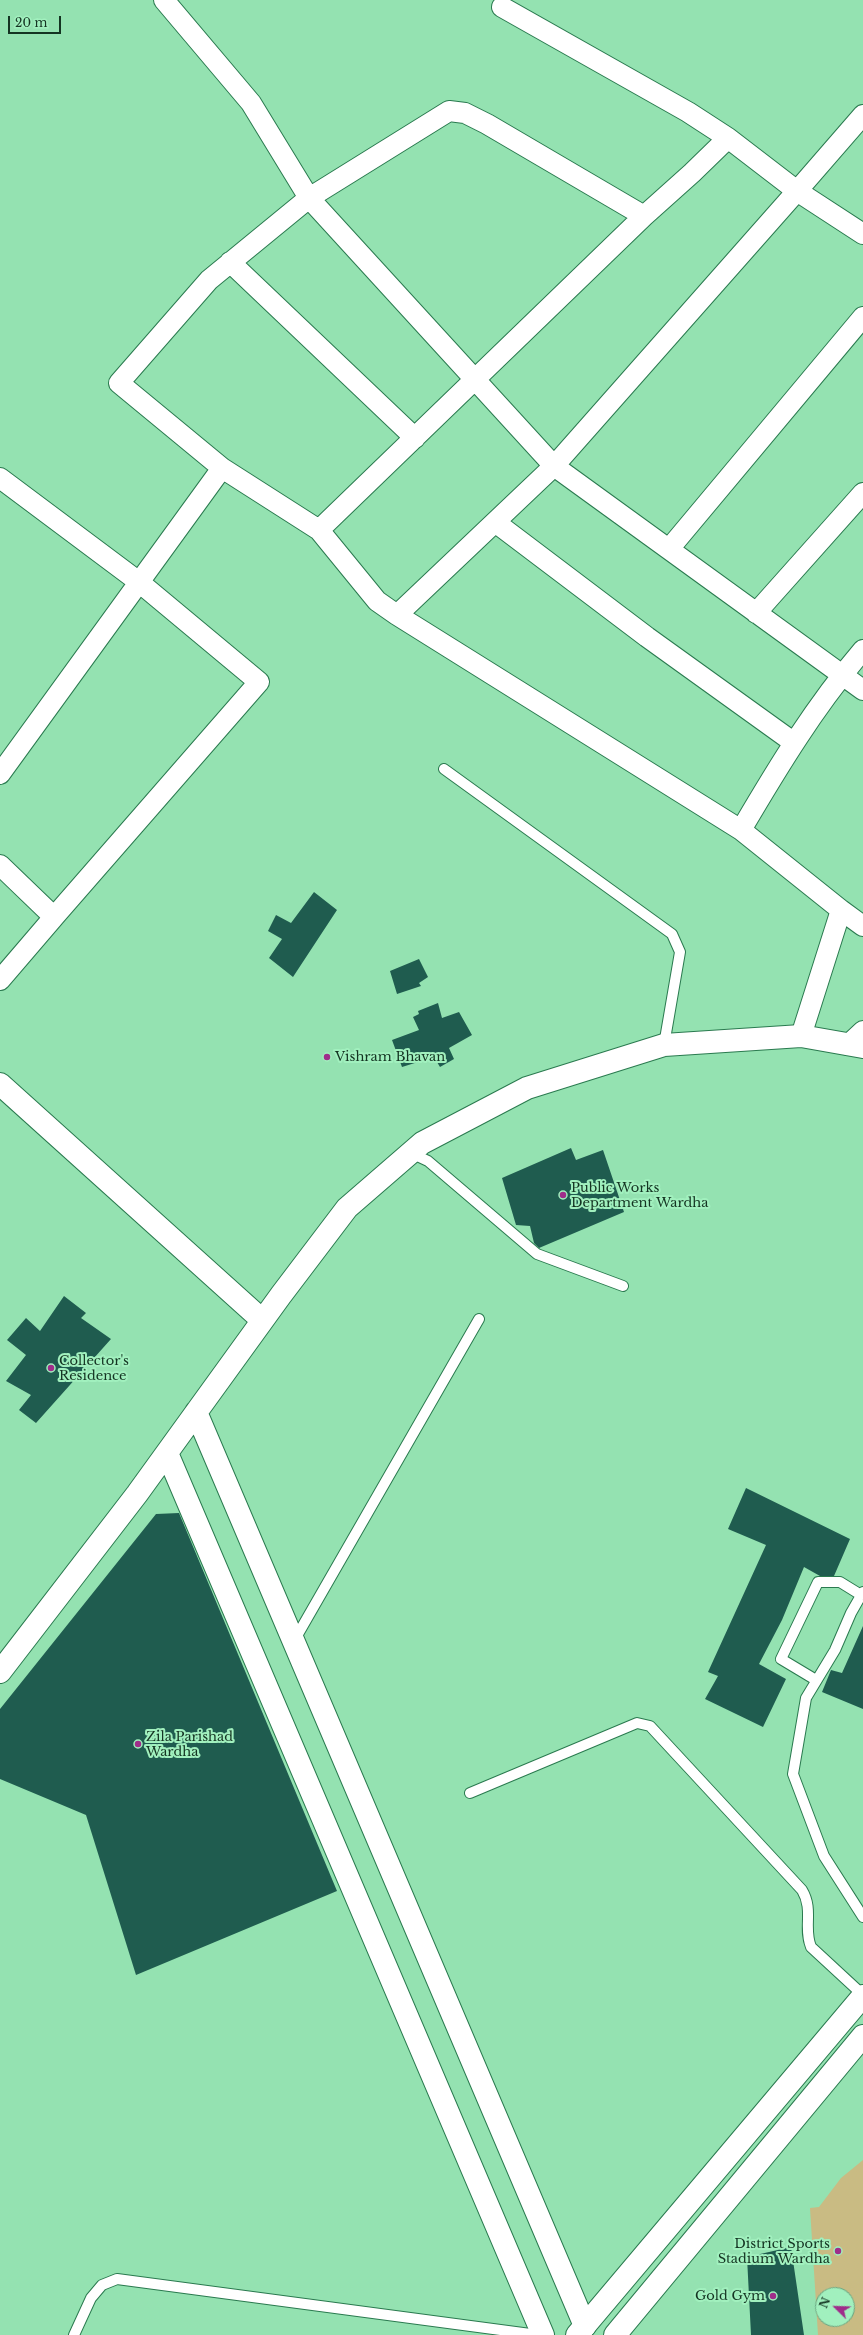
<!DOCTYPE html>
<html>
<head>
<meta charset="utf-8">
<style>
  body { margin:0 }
  #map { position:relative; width:863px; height:2335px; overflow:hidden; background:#94e2b1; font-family:"Libre Baskerville",serif }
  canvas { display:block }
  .north { position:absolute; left:815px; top:2287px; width:40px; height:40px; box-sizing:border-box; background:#a1f0be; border:1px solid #69a580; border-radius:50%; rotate:293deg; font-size:11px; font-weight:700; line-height:16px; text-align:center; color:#143422 }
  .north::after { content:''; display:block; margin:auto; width:14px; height:18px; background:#9f2d8a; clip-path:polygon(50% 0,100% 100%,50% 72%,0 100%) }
  .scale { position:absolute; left:8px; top:16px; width:53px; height:18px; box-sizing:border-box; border:2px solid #143422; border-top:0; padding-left:5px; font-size:12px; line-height:14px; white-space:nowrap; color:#143422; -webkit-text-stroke:3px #a1f0be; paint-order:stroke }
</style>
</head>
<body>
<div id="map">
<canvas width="863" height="2335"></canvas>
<div class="north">N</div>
<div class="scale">20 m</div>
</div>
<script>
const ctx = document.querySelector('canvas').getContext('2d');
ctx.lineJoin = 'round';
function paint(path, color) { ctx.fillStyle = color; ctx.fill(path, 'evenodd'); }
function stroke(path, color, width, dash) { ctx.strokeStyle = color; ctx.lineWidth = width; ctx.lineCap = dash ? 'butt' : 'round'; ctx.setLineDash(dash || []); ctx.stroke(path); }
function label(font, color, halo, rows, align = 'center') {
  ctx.font = font + ' "Libre Baskerville",serif'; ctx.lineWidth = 4; ctx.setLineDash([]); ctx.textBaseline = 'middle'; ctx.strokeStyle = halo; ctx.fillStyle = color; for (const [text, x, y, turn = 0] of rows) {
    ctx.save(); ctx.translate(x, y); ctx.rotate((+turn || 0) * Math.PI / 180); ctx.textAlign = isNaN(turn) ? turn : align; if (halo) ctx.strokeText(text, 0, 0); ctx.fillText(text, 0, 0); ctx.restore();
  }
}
const green = new Path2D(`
  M 863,2160 L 863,2335 L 818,2335 L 810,2208 L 819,2207 L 841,2178 ZM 823,2295 L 847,2295 L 847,2319 L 823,2319 Z`);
const building = new Path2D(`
  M 314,892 L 337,910 L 293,977 L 269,958 L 282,939 L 268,931 L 276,915 L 291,923 Z
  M 419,959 L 428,977 L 419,983 L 421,986 L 397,994 L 390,971 Z
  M 438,1003 L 442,1018 L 459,1012 L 472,1035 L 449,1048 L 454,1059 L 440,1067 L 434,1057 L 402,1067 L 392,1040 L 419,1030 L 413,1017 L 419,1014 L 418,1011 Z
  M 571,1148 L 576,1160 L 603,1150 L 624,1212 L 539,1248 L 534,1243 L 530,1226 L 516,1225 L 502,1178 Z
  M 64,1296 L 86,1313 L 81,1318 L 111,1339 L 36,1423 L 19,1410 L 31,1395 L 6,1381 L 26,1355 L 7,1340 L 26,1318 L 40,1331 Z
  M 746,1488 L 850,1539 L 834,1576 L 820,1576 L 804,1567 L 782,1620 L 759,1664 L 786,1679 L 763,1727 L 705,1699 L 718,1676 L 708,1672 L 766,1545 L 728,1529 Z
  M 179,1513 L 337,1891 L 136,1975 L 86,1815 L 0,1779 L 0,1709 L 156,1514 Z
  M 863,1626 L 863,1709 L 822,1692 L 831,1670 L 842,1673 Z
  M 791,2247 L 804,2335 L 751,2335 L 747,2257 Z`);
const service = new Path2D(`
  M 444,769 L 672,934 L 680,952 L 664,1045
  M 411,1153 L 428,1161 L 537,1254 L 623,1286
  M 863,1592 L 851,1613 L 835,1650 L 806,1698 L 793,1774 L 824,1856 L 863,1917
  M 294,1641 L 479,1319
  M 816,1680 L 781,1659 L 818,1582 L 840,1582 L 861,1595
  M 470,1793 L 637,1723 L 650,1726 L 802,1890 C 814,1910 803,1928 811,1947 L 863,1995
  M 74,2335 L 91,2298 L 102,2285 L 117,2279 L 538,2335`);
const minor = new Path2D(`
  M 164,0 L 251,103 L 309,198 L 554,466 L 797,191 L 863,234
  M 502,7 L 688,112 L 728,138 L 797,191 L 863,115
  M 644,216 L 487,124 L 465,113 L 449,111 L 309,198 L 209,280 L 119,383 L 222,468 L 319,530 L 377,601 L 397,615 L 741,830 L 841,910 L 801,1036
  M 230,262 L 415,438
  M 0,478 L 139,582 L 259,682 L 54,917 L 0,865
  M 495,522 L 647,637 L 793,742
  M 319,530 L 644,216 L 692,173 L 728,138
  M 669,549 L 863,317
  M 756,613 L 863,493
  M 397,615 L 554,466 L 863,690
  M 0,774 L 222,468
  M 741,830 C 778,767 815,706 863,650
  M 841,910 L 863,926
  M 0,980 L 54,917
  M 848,1045 L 863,1031`);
const tertiary = new Path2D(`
  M 0,1084 L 262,1320`);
const secondary = new Path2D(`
  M 196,1412 L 585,2326
  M 167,1453 L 543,2335
  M 0,1672 L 137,1494 L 281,1295 L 347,1208 L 422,1143 L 527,1088 L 664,1045 L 801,1036 L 863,1047`);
const primary = new Path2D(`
  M 577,2335 L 863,1996
  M 615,2335 L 863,2036`);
const markers = [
  [327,1057,4,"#9f2d8a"],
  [563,1195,4,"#9f2d8a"],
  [51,1368,4,"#9f2d8a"],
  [138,1744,4,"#9f2d8a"],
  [838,2251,4,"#9f2d8a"],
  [773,2296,4,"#9f2d8a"]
];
const poiNames = [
  ["Vishram Bhavan",335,1057],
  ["Public Works",571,1188],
  ["Department Wardha",571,1203],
  ["Collector's",59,1361],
  ["Residence",59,1376],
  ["Zila Parishad",146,1737],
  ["Wardha",146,1752],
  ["District Sports",830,2244,"right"],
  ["Stadium Wardha",830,2259,"right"],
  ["Gold Gym",765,2296,"right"]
];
paint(green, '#c9bb83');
paint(building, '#1f5c4f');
stroke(service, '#2a7a4f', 12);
stroke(minor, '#2a7a4f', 22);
stroke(tertiary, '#2a7a4f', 24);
stroke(secondary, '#2a7a4f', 24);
stroke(primary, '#2a7a4f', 24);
stroke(service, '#fff', 10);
stroke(minor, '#fff', 20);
stroke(tertiary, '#fff', 22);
stroke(secondary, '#fff', 22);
stroke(primary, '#fff', 22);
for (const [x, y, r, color] of markers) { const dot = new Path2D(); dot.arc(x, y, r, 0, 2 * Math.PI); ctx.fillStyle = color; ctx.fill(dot); stroke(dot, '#a1f0be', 1.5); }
label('13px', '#143422', '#a1f0be', poiNames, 'left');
</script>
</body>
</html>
